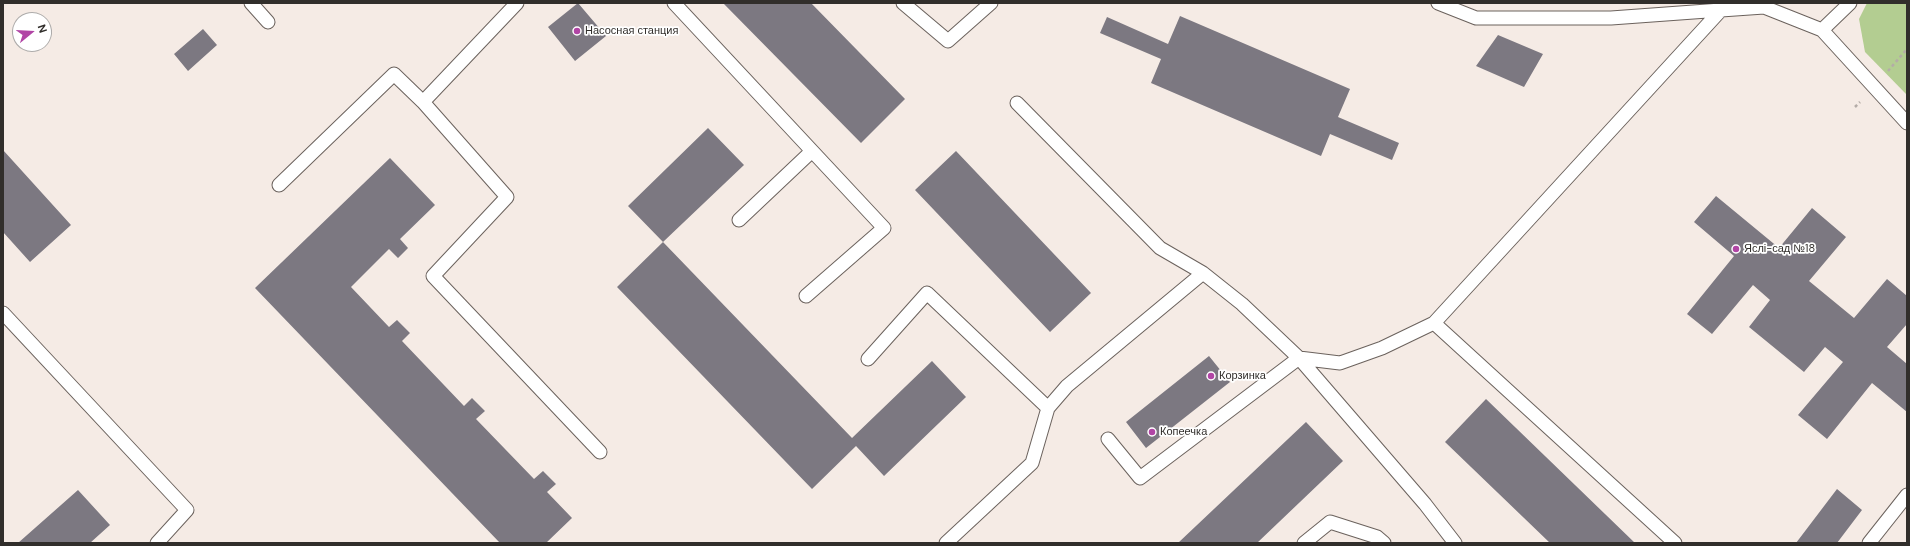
<!DOCTYPE html>
<html>
<head>
<meta charset="utf-8">
<style>
  body { margin:0 }
  #map { position:relative; width:1910px; height:546px; overflow:hidden; background:#f5ebe5; font-family:"DM Sans",sans-serif }
  canvas { display:block }
  .frame { position:absolute; inset:0; border:4px solid #312e2b; pointer-events:none }
  .north { position:absolute; left:12px; top:12px; width:40px; height:40px; box-sizing:border-box; background:#fff; border:1px solid #adabaa; border-radius:50%; rotate:72deg; font-size:11px; font-weight:700; line-height:16px; text-align:center; color:#312e2b }
  .north::after { content:''; display:block; margin:auto; width:14px; height:18px; background:#b145a5; clip-path:polygon(50% 0,100% 100%,50% 72%,0 100%) }
</style>
</head>
<body>
<div id="map">
<canvas width="1910" height="546"></canvas>
<div class="frame"></div>
<div class="north">N</div>
</div>
<script>
const ctx = document.querySelector('canvas').getContext('2d');
ctx.lineJoin = 'round';
function paint(path, color) { ctx.fillStyle = color; ctx.fill(path, 'evenodd'); }
function stroke(path, color, width, dash) { ctx.strokeStyle = color; ctx.lineWidth = width; ctx.lineCap = dash ? 'butt' : 'round'; ctx.setLineDash(dash || []); ctx.stroke(path); }
function label(font, color, halo, rows, align = 'center') {
  ctx.font = font + ' "DM Sans",sans-serif'; ctx.lineWidth = 3.5; ctx.setLineDash([]); ctx.textBaseline = 'middle'; ctx.strokeStyle = halo; ctx.fillStyle = color; for (const [text, x, y, turn = 0] of rows) {
    ctx.save(); ctx.translate(x, y); ctx.rotate((+turn || 0) * Math.PI / 180); ctx.textAlign = isNaN(turn) ? turn : align; if (halo) ctx.strokeText(text, 0, 0); ctx.fillText(text, 0, 0); ctx.restore();
  }
}
const green = new Path2D(`
  M 1867,3 L 1907,3 L 1907,95 L 1865,52 L 1859,19 Z`);
const building = new Path2D(`
  M 578,3 L 606,36 L 575,61 L 548,27 Z
  M 723,3 L 811,3 L 905,99 L 861,143 Z
  M 1180,16 L 1350,89 L 1338,117 L 1399,143 L 1392,160 L 1330,134 L 1321,156 L 1151,83 L 1161,59 L 1100,33 L 1107,17 L 1168,44 Z
  M 203,29 L 217,45 L 188,71 L 174,54 Z
  M 1498,35 L 1543,54 L 1524,87 L 1476,66 Z
  M 708,128 L 744,165 L 663,242 L 628,206 Z
  M 3,150 L 71,225 L 30,262 L 3,232 Z
  M 956,151 L 1091,293 L 1050,332 L 915,190 Z
  M 390,158 L 435,205 L 400,239 L 408,248 L 398,258 L 389,249 L 351,287 L 389,327 L 397,320 L 410,333 L 402,341 L 464,406 L 472,398 L 485,411 L 476,419 L 534,479 L 543,471 L 556,484 L 547,492 L 572,518 L 546,543 L 500,543 L 255,288 Z
  M 1716,196 L 1779,248 L 1812,208 L 1846,237 L 1809,281 L 1854,318 L 1887,279 L 1907,296 L 1907,324 L 1887,347 L 1907,364 L 1907,412 L 1872,383 L 1827,439 L 1798,415 L 1843,362 L 1825,347 L 1804,372 L 1749,327 L 1770,300 L 1753,285 L 1712,334 L 1687,314 L 1734,256 L 1694,222 Z
  M 663,242 L 852,438 L 932,361 L 966,397 L 884,476 L 856,446 L 812,489 L 617,287 Z
  M 1209,356 L 1230,382 L 1146,448 L 1126,422 Z
  M 1486,399 L 1635,543 L 1550,543 L 1445,442 Z
  M 1306,422 L 1343,461 L 1257,543 L 1178,543 Z
  M 1837,489 L 1862,510 L 1837,543 L 1796,543 Z
  M 78,490 L 110,525 L 90,543 L 18,543 Z`);
const path = new Path2D(`
  M 1888,71 L 1907,49
  M 1855,107 L 1860,102`);
const lane = new Path2D(`
  M 251,3 L 268,22
  M 674,3 L 884,228 L 806,296
  M 903,3 L 948,41 L 991,3
  M 1438,3 L 1476,18 L 1611,18 L 1721,10
  M 1822,30 L 1850,3
  M 423,102 L 517,3
  M 1017,103 L 1160,248 L 1203,273
  M 279,185 L 394,74 L 423,102 L 507,197 L 433,276 L 600,452
  M 739,220 L 812,151
  M 3,313 L 187,510 L 157,543
  M 1434,323 L 1675,543
  M 868,359 L 927,293 L 1048,408
  M 1108,439 L 1140,478 L 1299,358 L 1340,363 L 1382,348 L 1434,323 L 1721,10 L 1764,7 L 1822,30 L 1907,123
  M 946,543 L 1032,463 L 1048,408 L 1067,386 L 1203,273 L 1242,304 L 1299,358 L 1425,504 L 1455,543
  M 1304,543 L 1330,522 L 1377,537 L 1384,543
  M 1869,543 L 1907,495`);
const markers = [
  [577,31,4,"#b145a5"],
  [1736,249,4,"#b145a5"],
  [1211,376,4,"#b145a5"],
  [1152,432,4,"#b145a5"]
];
const poiNames = [
  ["Насосная станция",585,31],
  ["Яслі-сад №18",1744,249],
  ["Корзинка",1219,376],
  ["Копеечка",1160,432]
];
paint(green, '#b3cd91');
paint(building, '#7c7881');
stroke(lane, '#6b625d', 15);
stroke(path, '#b4aca7', 2.5, [3, 3]);
stroke(lane, '#fff', 13);
for (const [x, y, r, color] of markers) { const dot = new Path2D(); dot.arc(x, y, r, 0, 2 * Math.PI); ctx.fillStyle = color; ctx.fill(dot); stroke(dot, '#fff', 1.5); }
label('11px', '#312e2b', '#fff', poiNames, 'left');
</script>
</body>
</html>
